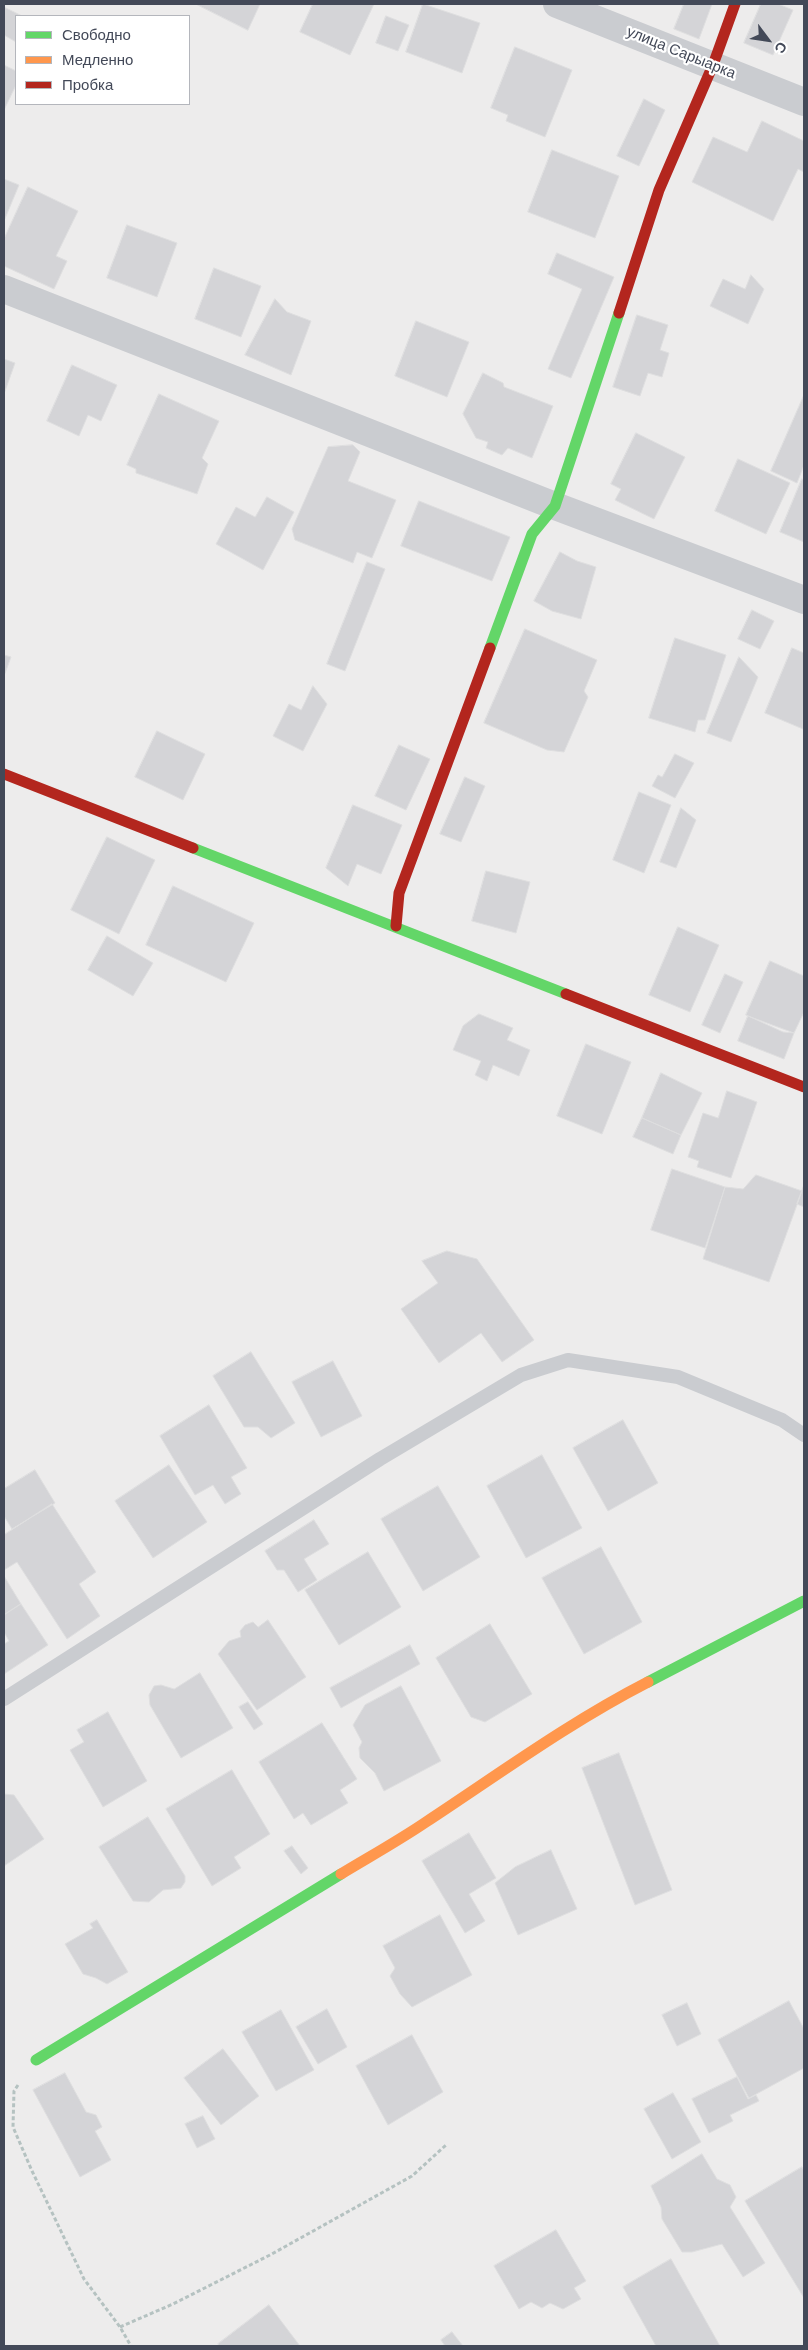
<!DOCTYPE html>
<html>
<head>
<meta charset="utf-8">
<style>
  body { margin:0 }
  #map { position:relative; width:808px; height:2350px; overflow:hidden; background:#edecec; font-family:Helvetica,sans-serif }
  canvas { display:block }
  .frame { position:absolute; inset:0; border:5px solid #434958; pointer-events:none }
  .legend { position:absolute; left:15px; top:15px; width:175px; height:90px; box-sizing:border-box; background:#fff; border:1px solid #b4b6bc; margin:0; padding:6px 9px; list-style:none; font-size:15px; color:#434958 }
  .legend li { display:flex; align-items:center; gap:10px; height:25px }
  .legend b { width:25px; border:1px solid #b4b6bc }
  .north { position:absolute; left:743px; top:15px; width:50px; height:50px; -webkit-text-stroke:4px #fff; paint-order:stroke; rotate:121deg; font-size:14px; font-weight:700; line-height:20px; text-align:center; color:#434958 }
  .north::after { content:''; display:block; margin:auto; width:18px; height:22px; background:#434958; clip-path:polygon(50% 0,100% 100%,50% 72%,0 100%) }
</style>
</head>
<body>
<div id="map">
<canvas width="808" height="2350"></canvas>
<div class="frame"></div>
<ul class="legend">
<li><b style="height:6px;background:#63d668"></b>Свободно</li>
<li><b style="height:6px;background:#ff974d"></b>Медленно</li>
<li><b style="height:6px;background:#b3261e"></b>Пробка</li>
</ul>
<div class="north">С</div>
</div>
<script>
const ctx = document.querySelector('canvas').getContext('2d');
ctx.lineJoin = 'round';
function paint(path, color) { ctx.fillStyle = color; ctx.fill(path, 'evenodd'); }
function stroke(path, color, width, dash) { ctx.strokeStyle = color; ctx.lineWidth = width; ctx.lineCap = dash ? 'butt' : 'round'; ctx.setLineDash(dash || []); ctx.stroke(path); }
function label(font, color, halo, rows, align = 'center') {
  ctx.font = font + ' Helvetica,sans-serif'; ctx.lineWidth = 4.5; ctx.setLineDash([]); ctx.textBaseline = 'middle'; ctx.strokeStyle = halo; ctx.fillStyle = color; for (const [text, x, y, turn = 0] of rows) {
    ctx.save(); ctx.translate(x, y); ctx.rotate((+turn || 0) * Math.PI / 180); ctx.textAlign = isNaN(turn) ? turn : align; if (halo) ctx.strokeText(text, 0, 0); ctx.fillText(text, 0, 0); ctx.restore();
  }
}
const building = new Path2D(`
  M 196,4 L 260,4 L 248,30 Z
  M 313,4 L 374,4 L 350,55 L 300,32 Z
  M 423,4 L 480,23 L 462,73 L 406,52 Z
  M 684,4 L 712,4 L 699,39 L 674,29 Z
  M 761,4 L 778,4 L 793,10 L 773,55 L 744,43 Z
  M 4,7 L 22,16 L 16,16 L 16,42 L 4,35 Z
  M 386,16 L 409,25 L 398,51 L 376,43 Z
  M 515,47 L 572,70 L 545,137 L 506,121 L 508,115 L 491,108 Z
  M 4,65 L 16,71 L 16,85 L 4,110 Z
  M 644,99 L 665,110 L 639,166 L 617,156 Z
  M 762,121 L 804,141 L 804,172 L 798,169 L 773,221 L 692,182 L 713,137 L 747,152 Z
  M 552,150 L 619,176 L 595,238 L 528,212 Z
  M 4,179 L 19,185 L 4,221 Z
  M 28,187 L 78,211 L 56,256 L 67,261 L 54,289 L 4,266 L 4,239 Z
  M 127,225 L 177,243 L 157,297 L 107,278 Z
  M 557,253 L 614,277 L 571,378 L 548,369 L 582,289 L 548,274 Z
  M 214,268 L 261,286 L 241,337 L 195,319 Z
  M 751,275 L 764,289 L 748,324 L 710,306 L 723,279 L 745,289 Z
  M 275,299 L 287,312 L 311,321 L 291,375 L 245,355 Z
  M 637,315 L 668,325 L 660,350 L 669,353 L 662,377 L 648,373 L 640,396 L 613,387 Z
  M 416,321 L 469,342 L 447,397 L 395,376 Z
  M 4,359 L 15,363 L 4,394 Z
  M 72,365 L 117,385 L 101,421 L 88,415 L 79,436 L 47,421 Z
  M 483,373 L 503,383 L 504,387 L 553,406 L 532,458 L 508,448 L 502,455 L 486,448 L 488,442 L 476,438 L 463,414 Z
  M 159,394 L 219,421 L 202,458 L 208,464 L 197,494 L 136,473 L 136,469 L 127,465 Z
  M 804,395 L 804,465 L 797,483 L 771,471 Z
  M 636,433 L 685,457 L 654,519 L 615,500 L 621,489 L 611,484 Z
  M 353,445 L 360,452 L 348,481 L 396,500 L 372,558 L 357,552 L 353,563 L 295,540 L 292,529 L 328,447 Z
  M 738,459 L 790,483 L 766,534 L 715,511 Z
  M 802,479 L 804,480 L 804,542 L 780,532 Z
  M 267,497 L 294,512 L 263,570 L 216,544 L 236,507 L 255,517 Z
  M 419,501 L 510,537 L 492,581 L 401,546 Z
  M 560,552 L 577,561 L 596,567 L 581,619 L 552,611 L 534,601 Z
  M 367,562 L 385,569 L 345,671 L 327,664 Z
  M 752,610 L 774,621 L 760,649 L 738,639 Z
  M 525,629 L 597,660 L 584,691 L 588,697 L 564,752 L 547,750 L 484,723 Z
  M 675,638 L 726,655 L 705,720 L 698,720 L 695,732 L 649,718 Z
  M 792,648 L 804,653 L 803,729 L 765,713 Z
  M 4,655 L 11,657 L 4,676 Z
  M 739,657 L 758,677 L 731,742 L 707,733 Z
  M 313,686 L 327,704 L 303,751 L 273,736 L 289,704 L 301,710 Z
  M 157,731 L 205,754 L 183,800 L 135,777 Z
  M 399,745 L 430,759 L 406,810 L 375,796 Z
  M 675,754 L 694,763 L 675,798 L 652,786 L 658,775 L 662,777 Z
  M 465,777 L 485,786 L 461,842 L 440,834 Z
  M 639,792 L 671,805 L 644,873 L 613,860 Z
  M 353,805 L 402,825 L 381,874 L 357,864 L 348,886 L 326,868 Z
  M 681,808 L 696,820 L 676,868 L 660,862 Z
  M 107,837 L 155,860 L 119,934 L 71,910 Z
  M 486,871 L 530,882 L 516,933 L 472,921 Z
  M 173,886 L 254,923 L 226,982 L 146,945 Z
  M 678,927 L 719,945 L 690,1012 L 649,995 Z
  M 107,936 L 153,963 L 133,996 L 88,970 Z
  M 770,961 L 804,976 L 804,1012 L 794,1033 L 783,1032 L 746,1015 Z
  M 725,974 L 743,982 L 720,1033 L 702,1025 Z
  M 479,1014 L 513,1028 L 507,1040 L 530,1050 L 519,1076 L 493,1065 L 487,1081 L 475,1075 L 481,1061 L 453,1050 L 463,1026 Z
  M 748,1016 L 794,1033 L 784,1059 L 738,1041 Z
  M 586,1044 L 631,1062 L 602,1134 L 557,1116 Z
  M 661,1073 L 702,1093 L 681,1135 L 642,1118 Z
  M 727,1091 L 757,1102 L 731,1178 L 697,1167 L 699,1161 L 688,1157 L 703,1113 L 718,1118 Z
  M 642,1118 L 681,1135 L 673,1154 L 633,1137 Z
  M 672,1169 L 725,1187 L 705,1248 L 651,1230 Z
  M 756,1175 L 802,1191 L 769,1282 L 703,1259 L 725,1187 L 743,1189 Z
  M 804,1185 L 804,1207 L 797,1204 Z
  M 447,1251 L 477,1259 L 534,1340 L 502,1362 L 481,1333 L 439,1363 L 401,1309 L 438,1283 L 422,1261 Z
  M 251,1352 L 295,1423 L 271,1438 L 258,1427 L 244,1427 L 213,1376 Z
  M 333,1361 L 362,1416 L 321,1437 L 292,1382 Z
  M 209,1405 L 247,1468 L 231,1477 L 241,1494 L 225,1504 L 213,1485 L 195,1495 L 160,1436 Z
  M 623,1420 L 658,1483 L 608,1511 L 573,1448 Z
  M 542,1455 L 582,1528 L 526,1558 L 487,1486 Z
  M 169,1465 L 207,1522 L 153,1558 L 115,1501 Z
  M 35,1470 L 55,1503 L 12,1529 L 4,1516 L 4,1489 Z
  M 438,1486 L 480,1557 L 423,1591 L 381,1519 Z
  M 52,1504 L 96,1572 L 79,1584 L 100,1616 L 67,1639 L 17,1562 L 4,1570 L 4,1535 Z
  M 314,1520 L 329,1544 L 304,1559 L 317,1580 L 298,1592 L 284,1570 L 277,1570 L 265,1551 Z
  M 601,1547 L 642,1622 L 584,1654 L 542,1578 Z
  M 368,1552 L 401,1607 L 339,1645 L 305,1590 Z
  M 4,1576 L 21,1604 L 4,1615 Z
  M 21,1604 L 48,1645 L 4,1674 L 4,1644 L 9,1641 L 4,1632 L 4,1615 Z
  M 268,1620 L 306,1677 L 257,1710 L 218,1654 L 229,1641 L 241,1637 L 240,1631 L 245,1625 L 253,1622 L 258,1627 Z
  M 490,1624 L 532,1694 L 485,1722 L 471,1717 L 436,1658 Z
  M 410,1645 L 420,1664 L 341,1708 L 330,1688 Z
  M 200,1673 L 233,1728 L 181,1758 L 150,1705 L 149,1695 L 154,1686 L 161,1685 L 174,1689 Z
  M 401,1686 L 441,1761 L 384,1791 L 375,1773 L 360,1758 L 359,1748 L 362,1742 L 353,1725 L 365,1705 Z
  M 248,1702 L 263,1724 L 254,1730 L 239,1707 Z
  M 108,1712 L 147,1781 L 103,1807 L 70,1750 L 84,1742 L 77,1730 Z
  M 322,1723 L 357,1779 L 340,1790 L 348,1803 L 311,1825 L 303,1813 L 294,1819 L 259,1762 Z
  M 619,1753 L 672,1890 L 635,1905 L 582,1768 Z
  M 232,1770 L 270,1834 L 234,1857 L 241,1868 L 212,1886 L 166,1809 Z
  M 4,1794 L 14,1795 L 44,1839 L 4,1866 Z
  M 148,1817 L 185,1876 L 185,1882 L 181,1888 L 163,1890 L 149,1902 L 133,1901 L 99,1847 Z
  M 469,1833 L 496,1878 L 469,1894 L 485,1921 L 465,1933 L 422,1861 Z
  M 292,1846 L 308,1868 L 301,1874 L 284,1851 Z
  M 551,1850 L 577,1909 L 518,1935 L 495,1883 L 515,1867 Z
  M 440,1915 L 472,1975 L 412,2007 L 400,1994 L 390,1976 L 395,1968 L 383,1946 Z
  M 97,1920 L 128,1972 L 107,1984 L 96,1978 L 83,1974 L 65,1944 L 93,1928 L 90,1924 Z
  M 789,2001 L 804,2029 L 804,2068 L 749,2098 L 718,2040 Z
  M 687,2003 L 701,2034 L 677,2046 L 662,2015 Z
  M 327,2009 L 347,2047 L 318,2064 L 296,2027 Z
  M 281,2010 L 314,2070 L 276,2091 L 242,2032 Z
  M 412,2035 L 443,2092 L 388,2125 L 356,2066 Z
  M 223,2049 L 259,2096 L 221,2125 L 184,2078 Z
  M 65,2073 L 86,2112 L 96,2115 L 102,2127 L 95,2131 L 111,2160 L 80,2177 L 33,2090 Z
  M 737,2077 L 748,2099 L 756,2095 L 759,2101 L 730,2115 L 733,2121 L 709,2133 L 692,2099 Z
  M 673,2093 L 701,2142 L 672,2159 L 644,2109 Z
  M 203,2116 L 215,2139 L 197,2148 L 185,2124 Z
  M 702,2154 L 717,2179 L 730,2185 L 736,2197 L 730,2207 L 765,2263 L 743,2277 L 722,2244 L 692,2252 L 682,2252 L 662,2219 L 661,2207 L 651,2186 Z
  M 802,2167 L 804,2171 L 804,2298 L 745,2201 Z
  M 556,2230 L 586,2281 L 574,2288 L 581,2299 L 563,2309 L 550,2303 L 542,2308 L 531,2302 L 519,2309 L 494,2266 Z
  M 671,2259 L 720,2346 L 656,2346 L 623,2287 Z
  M 269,2305 L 300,2346 L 219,2346 L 218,2344 Z
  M 452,2332 L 463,2346 L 445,2346 L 441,2340 Z`);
const path = new Path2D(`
  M 18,2085 L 14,2091 L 13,2127 L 32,2171 L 84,2279 L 120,2327 L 131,2346
  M 120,2327 L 173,2304 L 270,2255 L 412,2176 L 446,2145`);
const lane = new Path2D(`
  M 4,1699 L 380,1459 L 521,1375 L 568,1360 L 678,1377 L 782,1420 L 804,1435`);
const street = new Path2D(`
  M 557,4 L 804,102
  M 4,289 L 555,506 L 804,600`);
const fast = new Path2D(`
  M 490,648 L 532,534 L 555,506 L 619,313
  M 193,848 L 566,994
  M 648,1682 L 804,1601
  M 36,2060 L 341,1874`);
const slow = new Path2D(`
  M 341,1874 C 369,1857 398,1841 426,1822 C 499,1774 570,1722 648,1682`);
const jam = new Path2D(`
  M 619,313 L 659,190 L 713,65 L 735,4
  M 4,774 L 193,848
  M 396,926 L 399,893 L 490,648
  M 566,994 L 804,1087`);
const streetNames = [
  ["улица Сарыарка",681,53,22]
];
paint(building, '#d4d4d7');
stroke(building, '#dededf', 1);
stroke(path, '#b5c2c1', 3, [4, 2.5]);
stroke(lane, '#caccd0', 14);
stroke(street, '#caccd0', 28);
stroke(fast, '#63d668', 11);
stroke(slow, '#ff974d', 11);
stroke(jam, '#b3261e', 11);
label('15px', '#434958', '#fff', streetNames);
</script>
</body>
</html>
